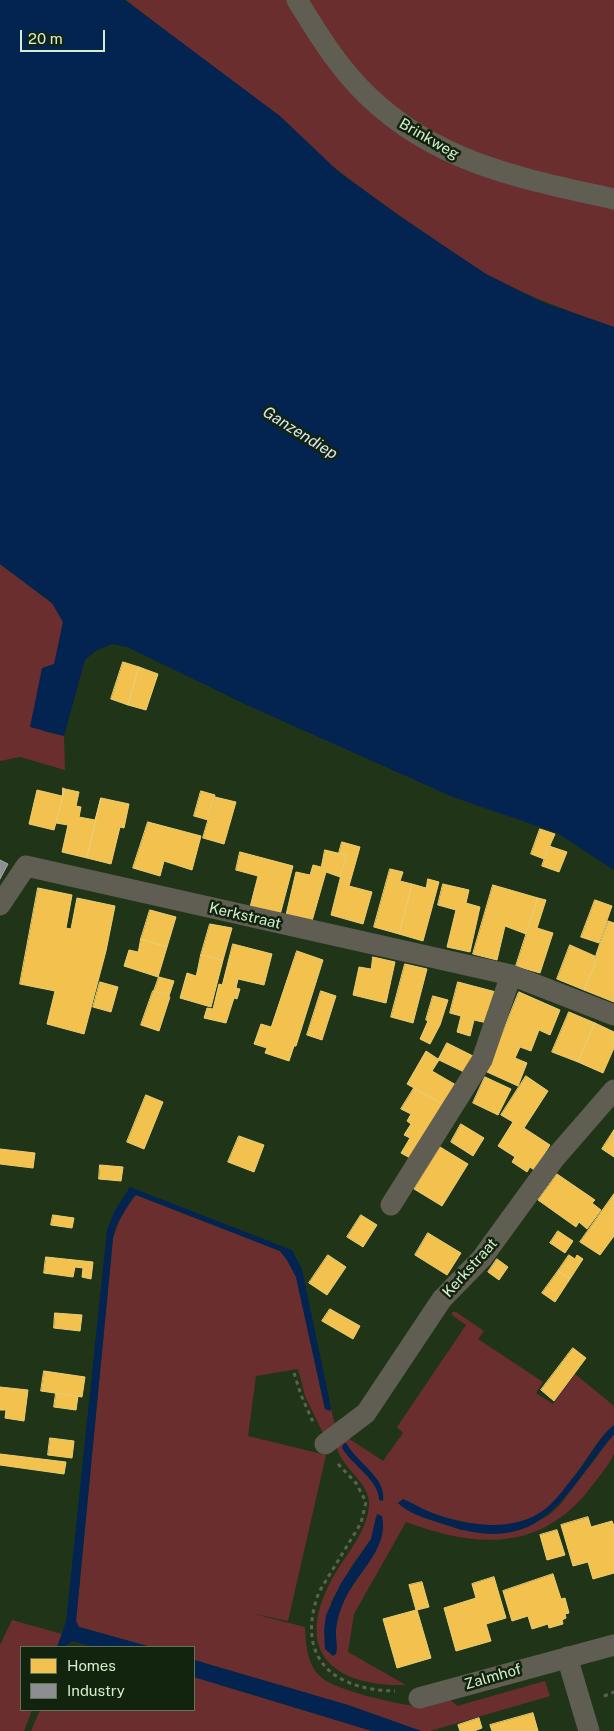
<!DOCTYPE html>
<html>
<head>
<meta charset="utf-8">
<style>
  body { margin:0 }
  #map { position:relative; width:614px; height:1731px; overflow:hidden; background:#203518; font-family:"Public Sans",sans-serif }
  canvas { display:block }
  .legend { position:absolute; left:20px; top:1646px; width:175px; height:65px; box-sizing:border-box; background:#13240e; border:1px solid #61745b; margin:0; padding:6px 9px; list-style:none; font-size:15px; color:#d5ecce }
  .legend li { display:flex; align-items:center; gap:10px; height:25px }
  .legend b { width:25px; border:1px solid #61745b }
  .scale { position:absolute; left:20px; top:30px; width:85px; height:22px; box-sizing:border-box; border:2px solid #d5ecce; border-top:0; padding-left:6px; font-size:15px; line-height:18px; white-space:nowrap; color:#d5ecce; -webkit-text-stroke:4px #13240e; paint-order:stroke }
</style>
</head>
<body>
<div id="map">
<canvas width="614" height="1731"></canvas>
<ul class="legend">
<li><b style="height:14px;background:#f2c14e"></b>Homes</li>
<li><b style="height:14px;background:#8d8d92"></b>Industry</li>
</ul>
<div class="scale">20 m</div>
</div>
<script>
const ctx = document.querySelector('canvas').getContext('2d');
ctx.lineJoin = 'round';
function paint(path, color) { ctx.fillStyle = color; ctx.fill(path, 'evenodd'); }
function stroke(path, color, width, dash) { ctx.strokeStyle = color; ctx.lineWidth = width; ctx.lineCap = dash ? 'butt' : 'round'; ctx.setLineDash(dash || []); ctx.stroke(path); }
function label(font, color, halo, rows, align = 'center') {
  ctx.font = font + ' "Public Sans",sans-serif'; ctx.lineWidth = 5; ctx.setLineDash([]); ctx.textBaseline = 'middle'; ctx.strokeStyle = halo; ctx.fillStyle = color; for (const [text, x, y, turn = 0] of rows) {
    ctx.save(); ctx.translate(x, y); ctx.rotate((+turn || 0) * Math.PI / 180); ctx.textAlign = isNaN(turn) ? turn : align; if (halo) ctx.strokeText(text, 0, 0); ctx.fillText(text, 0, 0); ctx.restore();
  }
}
const green = new Path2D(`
  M 126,0 L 288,0 L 383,120 L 614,205 L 614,327 C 571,312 529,297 488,275 C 466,264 445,247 425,233 C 320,163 226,77 126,0 Z
  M 304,0 L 614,0 L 614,192 L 467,154 L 372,92 Z
  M 0,564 L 53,604 L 63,622 L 43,731 L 64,736 L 65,770 L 20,757 L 0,761 Z
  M 136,1195 L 280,1251 L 287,1260 L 296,1277 L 325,1409 L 331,1409 L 335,1425 L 323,1433 L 305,1396 L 298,1369 L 256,1376 L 248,1436 L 326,1455 L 288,1621 L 250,1613 L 305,1627 C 306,1645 307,1665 321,1677 C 334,1690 396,1704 416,1706 C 425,1707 439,1701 449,1698 L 457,1706 L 545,1681 L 550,1696 L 430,1731 L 421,1731 L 348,1705 L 194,1660 L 194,1647 L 151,1647 L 79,1627 L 76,1621 L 113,1238 L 122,1214 Z
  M 452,1312 L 456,1312 L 484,1331 L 478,1339 L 543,1382 L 536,1393 L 553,1404 L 575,1374 L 614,1406 L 614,1425 C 597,1439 588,1459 574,1476 C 565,1487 556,1502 544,1510 C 502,1542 444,1515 400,1505 L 429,1519 L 461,1530 L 526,1528 L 549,1515 L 560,1505 L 614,1434 C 614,1439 614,1447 614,1453 C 612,1462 594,1483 588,1491 C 538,1553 474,1547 406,1522 L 354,1614 L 348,1652 L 406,1685 C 340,1687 294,1657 328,1587 C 340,1560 366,1537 369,1506 C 371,1482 341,1469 336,1445 L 345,1436 L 383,1461 L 403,1433 L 397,1427 L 466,1325 L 452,1315 ZM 376,1517 L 375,1552 L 346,1596 L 339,1614 L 335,1635 L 331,1602 L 353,1564 L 371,1539 Z
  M 12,1620 L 62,1634 L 57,1647 L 21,1647 L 21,1710 L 32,1710 L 24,1731 L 0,1731 L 0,1645 Z
  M 194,1677 L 372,1731 L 31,1731 L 40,1710 L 194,1710 Z`);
const water = new Path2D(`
  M 0,0 L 125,0 L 280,116 L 340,173 L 404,219 L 486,274 L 542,302 L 614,327 L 614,870 L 557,833 L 453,797 L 251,707 L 127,647 L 112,644 L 97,650 L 85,660 L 64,736 L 30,727 L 42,668 L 54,664 L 63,622 L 52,603 L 0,564 Z
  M 130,1187 L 292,1250 L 302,1269 L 331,1408 L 330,1411 L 325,1409 L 296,1277 L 287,1260 L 280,1251 L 136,1195 L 133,1197 L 116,1226 L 113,1238 L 76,1621 L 79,1627 L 151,1647 L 93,1647 L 72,1641 L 65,1647 L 57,1647 L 66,1622 L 107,1230 L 114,1212 Z
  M 614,1425 L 614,1434 C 565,1491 544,1557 450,1526 C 434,1521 410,1515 398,1503 L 403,1499 C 415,1504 427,1512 441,1516 C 472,1527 516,1531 544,1510 C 556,1501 567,1485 577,1473 C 590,1457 598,1438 614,1425 Z
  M 344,1443 L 347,1444 C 358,1464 387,1478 383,1501 L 379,1500 C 379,1480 352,1465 342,1448 Z
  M 377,1514 L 382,1516 C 389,1547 360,1570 347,1595 C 341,1606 335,1622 336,1635 C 336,1642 338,1647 336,1654 L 333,1656 L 325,1649 L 324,1630 L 326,1615 L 341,1583 L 371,1539 Z
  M 194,1660 L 348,1705 L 421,1731 L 372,1731 L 194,1677 Z`);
const homes = new Path2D(`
  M 123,662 L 139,667 L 128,705 L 111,699 Z
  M 139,667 L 158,674 L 146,710 L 128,705 Z
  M 63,788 L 65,789 L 54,830 L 29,824 L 37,790 L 62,796 Z
  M 65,789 L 79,792 L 76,806 L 81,807 L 79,817 L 95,820 L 101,798 L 87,858 L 62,852 L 68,825 L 56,823 Z
  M 201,791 L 215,795 L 208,820 L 194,816 Z
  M 215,797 L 236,802 L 224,844 L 203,838 Z
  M 101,798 L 129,804 L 124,828 L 120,827 L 111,864 L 87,858 Z
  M 148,822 L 201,836 L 192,870 L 164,861 L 160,876 L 133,868 Z
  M 540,829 L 555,834 L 544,859 L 531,854 Z
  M 342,842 L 360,847 L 349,886 L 372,892 L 363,924 L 331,915 L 346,855 L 339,853 Z
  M 549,846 L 567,852 L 559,872 L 542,866 Z
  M 325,850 L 346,855 L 340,877 L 326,872 L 312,921 L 286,915 L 296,872 L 310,875 L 313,865 L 321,867 Z
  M 240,852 L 293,866 L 280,915 L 250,907 L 258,876 L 236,870 Z
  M 390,869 L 403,872 L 400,881 L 412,884 L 399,934 L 374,927 Z
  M 428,879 L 439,882 L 423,941 L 399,934 L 412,884 L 426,888 Z
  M 443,884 L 469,890 L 466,903 L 480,907 L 470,952 L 447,947 L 456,910 L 438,905 Z
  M 493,885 L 538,898 L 526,934 L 505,926 L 497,960 L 473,954 Z
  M 38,888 L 72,895 L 66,928 L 71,929 L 77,898 L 115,906 L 106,951 L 84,1034 L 47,1024 L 55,991 L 20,984 Z
  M 538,898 L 546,900 L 537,928 L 553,933 L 540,973 L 516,966 Z
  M 595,900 L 612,906 L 599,943 L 581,937 Z
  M 150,910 L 176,917 L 167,947 L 141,939 Z
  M 608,921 L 614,923 L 614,1002 L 584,990 L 594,966 L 595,966 L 596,955 Z
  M 210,924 L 232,928 L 223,960 L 201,955 Z
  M 141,939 L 167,947 L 158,977 L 124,966 L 129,950 L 138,952 Z
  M 233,944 L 272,954 L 264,985 L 238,979 L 236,988 L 240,989 L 237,999 L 234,998 L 226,1023 L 204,1018 L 207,1008 L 213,1009 L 219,984 L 222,985 Z
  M 570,945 L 597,957 L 595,966 L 594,966 L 584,990 L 557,979 Z
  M 297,951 L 323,960 L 296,1046 L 294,1046 L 289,1061 L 265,1053 L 267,1048 L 254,1044 L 261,1024 L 271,1027 Z
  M 201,955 L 223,960 L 211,1007 L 180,998 L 187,973 L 196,976 Z
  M 373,957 L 395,962 L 386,1003 L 353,995 L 359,967 L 371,969 Z
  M 405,964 L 427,969 L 413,1023 L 391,1017 Z
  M 159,977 L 174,981 L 169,996 L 154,991 Z
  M 100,982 L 118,987 L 111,1012 L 93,1007 Z
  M 458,982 L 496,992 L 487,1023 L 474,1020 L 470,1036 L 457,1032 L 461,1016 L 450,1013 Z
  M 153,991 L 170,997 L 159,1031 L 141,1025 Z
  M 321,991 L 336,996 L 322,1040 L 307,1035 Z
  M 519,992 L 560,1010 L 550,1035 L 539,1030 L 531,1051 L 520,1047 L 515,1058 L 527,1063 L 518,1086 L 487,1072 Z
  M 433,996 L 448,1000 L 440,1025 L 430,1044 L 420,1039 L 428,1021 L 426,1020 Z
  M 569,1012 L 595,1023 L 578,1062 L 552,1052 Z
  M 595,1023 L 614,1032 L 614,1048 L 603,1073 L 578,1062 Z
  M 447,1043 L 473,1056 L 464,1072 L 439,1060 L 432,1071 L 456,1085 L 444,1105 L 407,1084 L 426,1051 L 438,1059 Z
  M 526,1076 L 548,1091 L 524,1128 L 550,1145 L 534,1170 L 530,1167 L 527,1172 L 512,1162 L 515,1157 L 498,1146 L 513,1122 L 501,1115 Z
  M 485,1077 L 511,1089 L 498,1115 L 473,1103 Z
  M 414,1088 L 444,1105 L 412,1159 L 401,1153 L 410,1138 L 404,1135 L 411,1124 L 407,1121 L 411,1114 L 401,1109 Z
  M 146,1095 L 163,1102 L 144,1149 L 127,1142 Z
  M 461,1124 L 484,1138 L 473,1156 L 451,1142 Z
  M 614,1130 L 614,1157 L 602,1149 Z
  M 239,1136 L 264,1145 L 254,1172 L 228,1162 Z
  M 440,1147 L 468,1164 L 442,1206 L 414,1189 Z
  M 0,1149 L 35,1153 L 33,1168 L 0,1164 Z
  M 100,1165 L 123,1167 L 121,1181 L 99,1179 Z
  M 557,1174 L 595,1200 L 592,1203 L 601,1210 L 587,1229 L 579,1222 L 576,1227 L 538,1200 Z
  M 614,1194 L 614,1236 L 600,1255 L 580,1242 Z
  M 53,1215 L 74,1218 L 72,1228 L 51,1225 Z
  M 361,1215 L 377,1225 L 363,1247 L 347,1237 Z
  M 558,1231 L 573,1241 L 565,1253 L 550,1243 Z
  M 428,1233 L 461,1253 L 447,1275 L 415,1255 Z
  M 328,1255 L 346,1267 L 327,1295 L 309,1283 Z
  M 569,1255 L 575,1259 L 577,1255 L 583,1259 L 570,1279 L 558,1271 Z
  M 46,1257 L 93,1262 L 91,1279 L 82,1277 L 83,1268 L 75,1267 L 73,1277 L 44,1273 Z
  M 497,1259 L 508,1267 L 499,1280 L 488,1272 Z
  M 558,1271 L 570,1279 L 555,1302 L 542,1293 Z
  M 330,1309 L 360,1326 L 353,1339 L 322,1321 Z
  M 55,1313 L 82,1315 L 80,1331 L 54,1328 Z
  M 573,1348 L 586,1358 L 554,1401 L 541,1390 Z
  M 44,1371 L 85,1377 L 82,1397 L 41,1391 Z
  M 0,1387 L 28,1390 L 24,1421 L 5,1418 L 6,1410 L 0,1410 Z
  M 56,1393 L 78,1396 L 76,1410 L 54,1407 Z
  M 50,1438 L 74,1441 L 72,1458 L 48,1455 Z
  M 0,1454 L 66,1462 L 64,1474 L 0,1465 Z
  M 588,1517 L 591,1527 L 612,1521 L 614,1526 L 614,1573 L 593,1579 L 588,1562 L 573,1566 L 561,1525 Z
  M 557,1530 L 565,1555 L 547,1560 L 540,1535 Z
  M 553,1574 L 561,1599 L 565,1598 L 569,1613 L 565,1614 L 566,1618 L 562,1620 L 563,1624 L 549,1628 L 548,1624 L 532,1629 L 528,1616 L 512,1621 L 503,1591 Z
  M 494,1577 L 506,1618 L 486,1624 L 491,1641 L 456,1651 L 444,1608 L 476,1598 L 472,1584 Z
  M 422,1582 L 429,1607 L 417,1610 L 431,1658 L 397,1668 L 383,1619 L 416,1610 L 409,1585 Z
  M 533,1713 L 538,1731 L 492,1731 L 490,1725 Z
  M 479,1718 L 482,1728 L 474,1731 L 460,1731 L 458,1725 Z`);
const industry = new Path2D(`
  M 0,860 L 8,864 L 0,879 Z`);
const path = new Path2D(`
  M 294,1373 L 301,1395 L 313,1422
  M 338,1464 L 356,1483 L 366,1502 L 361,1523 L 319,1592 C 295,1656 331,1690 395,1691
  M 604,1696 L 614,1692`);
const street = new Path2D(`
  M 297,0 C 318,34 339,69 369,97 C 439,164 524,179 614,199
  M 0,905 L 26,866 L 511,975 L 614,1015
  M 391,1205 L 482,1060 L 511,975
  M 325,1444 L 366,1413 L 442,1299 L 482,1258 L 554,1159 L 614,1090
  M 567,1657 L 589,1731
  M 419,1698 L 614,1645`);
const streetNames = [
  ["Brinkweg",429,139,30],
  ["Kerkstraat",245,916,13],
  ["Kerkstraat",470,1268,-48],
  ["Zalmhof",493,1677,-16]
];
const waterNames = [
  ["Ganzendiep",300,433,32]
];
paint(green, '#6a2e2f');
paint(water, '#032451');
paint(homes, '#f2c14e');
stroke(homes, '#e9ce74', 1);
paint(industry, '#8d8d92');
stroke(industry, '#a3aaa4', 1);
stroke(path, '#5d6154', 3, [4, 4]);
stroke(street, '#605e52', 21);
label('15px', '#d5ecce', '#13240e', streetNames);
label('italic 16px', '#d9e4f6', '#13240e', waterNames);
</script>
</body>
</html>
